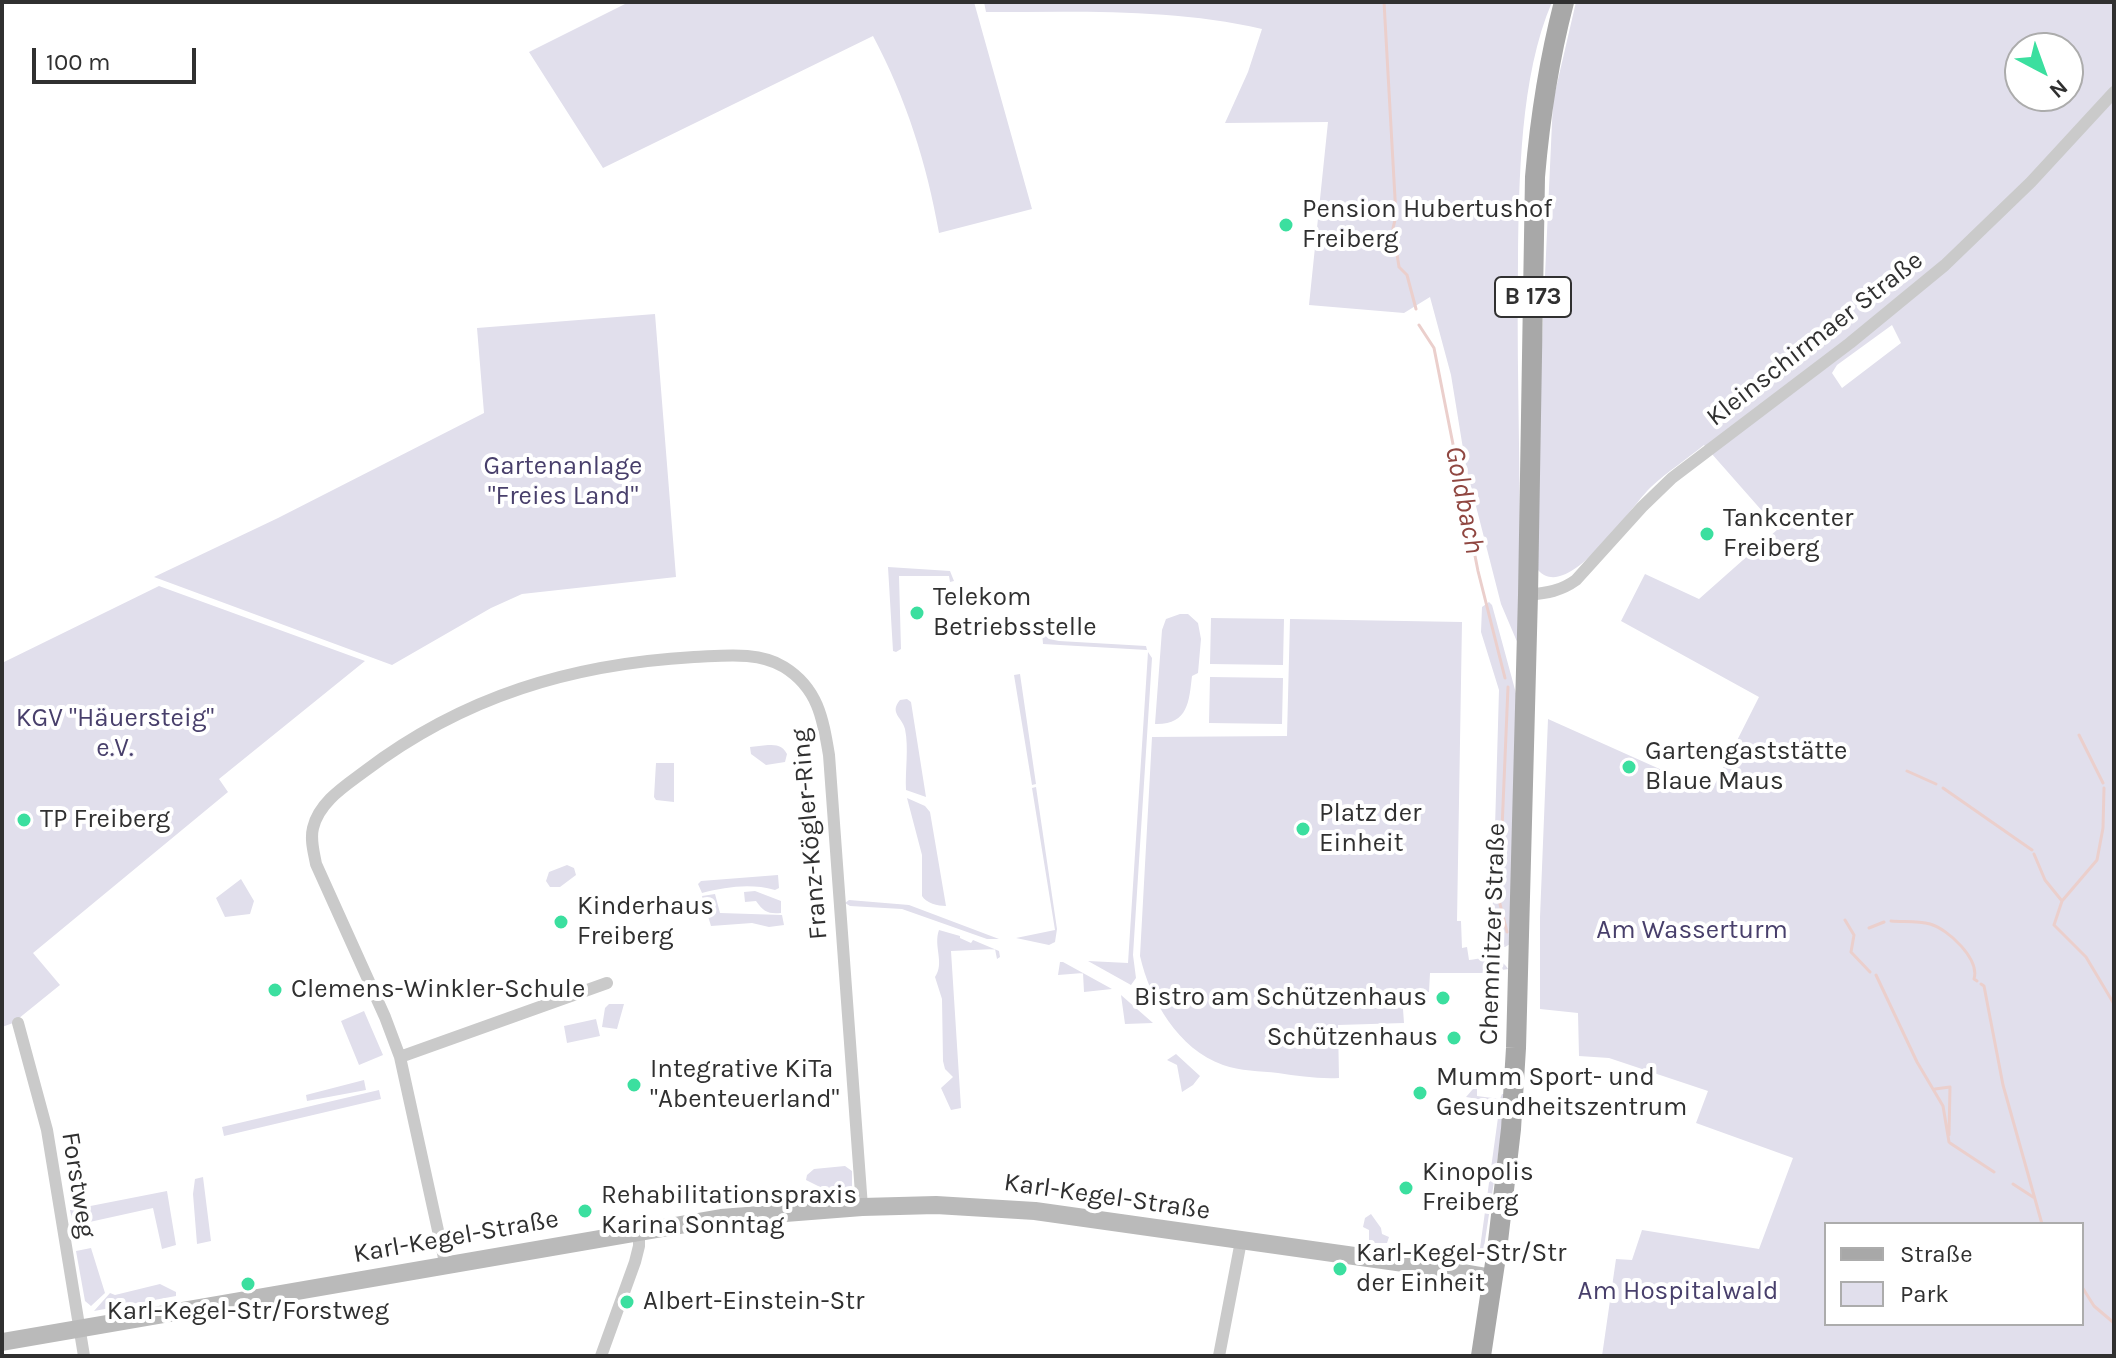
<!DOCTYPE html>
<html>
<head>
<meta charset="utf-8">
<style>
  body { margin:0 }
  #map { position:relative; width:2116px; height:1358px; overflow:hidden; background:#fff; font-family:Karla,sans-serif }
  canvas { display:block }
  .frame { position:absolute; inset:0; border:4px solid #303030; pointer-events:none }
  .legend { position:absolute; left:1824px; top:1222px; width:260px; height:104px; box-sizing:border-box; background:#fff; border:2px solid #acacac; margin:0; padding:10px 14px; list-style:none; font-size:24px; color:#303030 }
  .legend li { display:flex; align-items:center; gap:16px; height:40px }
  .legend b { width:40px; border:2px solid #acacac }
  .north { position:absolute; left:2004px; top:32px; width:80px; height:80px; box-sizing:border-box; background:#fff; border:2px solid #acacac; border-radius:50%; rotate:139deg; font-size:22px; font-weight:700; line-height:32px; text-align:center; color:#303030 }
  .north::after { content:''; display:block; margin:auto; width:28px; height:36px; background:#3bdf9f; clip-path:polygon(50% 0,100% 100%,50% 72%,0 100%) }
  .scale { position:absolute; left:32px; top:48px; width:164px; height:36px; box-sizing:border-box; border:4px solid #303030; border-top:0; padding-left:10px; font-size:24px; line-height:28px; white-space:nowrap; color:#303030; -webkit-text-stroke:6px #fff; paint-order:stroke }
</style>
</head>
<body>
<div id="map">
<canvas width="2116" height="1358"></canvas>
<div class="frame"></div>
<ul class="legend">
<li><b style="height:10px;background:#a8a8a8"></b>Straße</li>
<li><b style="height:22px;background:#e1dfec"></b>Park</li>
</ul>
<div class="north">N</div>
<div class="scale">100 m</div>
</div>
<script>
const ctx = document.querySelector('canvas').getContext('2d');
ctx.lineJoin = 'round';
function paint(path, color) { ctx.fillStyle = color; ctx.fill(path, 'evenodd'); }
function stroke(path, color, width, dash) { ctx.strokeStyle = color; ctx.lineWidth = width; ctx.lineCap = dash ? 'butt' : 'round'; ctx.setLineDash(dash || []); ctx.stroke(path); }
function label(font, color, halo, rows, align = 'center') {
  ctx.font = font + ' Karla,sans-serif'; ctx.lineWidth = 8; ctx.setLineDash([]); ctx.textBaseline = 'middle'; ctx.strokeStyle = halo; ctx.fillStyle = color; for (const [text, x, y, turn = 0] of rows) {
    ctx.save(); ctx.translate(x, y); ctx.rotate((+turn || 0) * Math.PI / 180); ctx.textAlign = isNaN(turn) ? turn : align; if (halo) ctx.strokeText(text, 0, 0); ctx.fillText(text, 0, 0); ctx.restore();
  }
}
const green = new Path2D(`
  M 629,2 L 974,2 L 1032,209 L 939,233 C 927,164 906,98 873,36 L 603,168 L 529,52 Z
  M 984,2 L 1552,2 C 1520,76 1519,180 1518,260 C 1516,388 1523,516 1518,644 L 1501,604 L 1466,467 L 1451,375 L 1430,297 L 1404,313 L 1309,305 L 1328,122 L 1225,123 L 1248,72 L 1262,29 C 1173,8 1077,12 986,12 Z
  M 1576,2 L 2114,2 L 2114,1356 L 1602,1356 L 1616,1259 L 1632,1260 L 1642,1230 L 1759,1249 L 1793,1158 L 1696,1123 L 1708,1091 L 1609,1058 L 1579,1056 L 1578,1013 L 1540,1009 L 1540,917 L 1548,719 L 1711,792 L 1759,697 L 1621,621 L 1645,574 L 1699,599 L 1778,529 L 1704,445 C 1687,459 1667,472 1651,487 C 1630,507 1568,604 1538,570 L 1539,407 L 1553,101 ZM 2020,48 L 2068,48 L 2068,96 L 2020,96 ZM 1892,325 L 1901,343 L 1842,388 L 1832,373 L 1837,365 ZM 1826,1224 L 2082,1224 L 2082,1324 L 1826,1324 Z
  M 655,314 L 676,577 L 522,594 L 491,608 L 392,665 L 154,577 L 278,518 L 484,413 L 477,328 Z
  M 888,567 L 950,571 L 954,581 L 950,582 L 949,576 L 899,576 L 901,649 L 896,652 L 893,651 Z
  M 159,586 L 365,661 L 219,779 L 228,792 L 33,953 L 60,985 L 13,1023 L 2,1027 L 2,663 Z
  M 1489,602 L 1492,605 L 1517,697 L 1510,944 L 1505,947 L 1498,947 L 1494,942 L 1492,931 L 1499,690 L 1481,632 L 1482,607 Z
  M 1180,614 L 1188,614 L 1198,623 L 1201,639 L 1198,673 L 1192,676 C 1189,702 1188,725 1155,724 L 1162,630 L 1166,619 Z
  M 1211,618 L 1284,619 L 1283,665 L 1210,664 Z
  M 1290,619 L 1462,622 L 1457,921 L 1461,921 L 1462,948 L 1467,947 L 1469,960 C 1483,958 1500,955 1508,969 L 1484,973 L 1430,973 L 1429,992 L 1409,992 L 1409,995 L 1402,995 L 1404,1023 L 1338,1025 L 1339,1078 C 1318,1079 1298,1076 1278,1073 C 1260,1071 1240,1071 1223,1065 C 1178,1049 1150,1000 1140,956 L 1152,737 L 1287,736 Z
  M 1042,632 L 1049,639 L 1059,641 L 1146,646 L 1147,650 L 1043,644 Z
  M 1148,652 L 1152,658 L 1133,955 L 1136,978 L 1131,985 L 1088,961 L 1128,963 Z
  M 1020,674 L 1036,784 L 1032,785 L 1014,675 Z
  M 1210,677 L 1283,678 L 1282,724 L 1209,723 Z
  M 907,699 L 911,702 L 926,797 L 906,790 C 905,771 909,748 905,729 C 902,717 889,713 900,700 Z
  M 768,745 C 777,745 782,745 787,754 L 785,762 L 766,765 L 751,754 L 750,747 Z
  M 656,763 L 674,763 L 674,802 L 656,800 L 654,797 Z
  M 1036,787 L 1057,929 L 1055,942 L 1049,945 L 1016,938 L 1055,930 L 1032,788 Z
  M 907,798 L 925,806 L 930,812 L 946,906 C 938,906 926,903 922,896 L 922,855 Z
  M 567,865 L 574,868 L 576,875 L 560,887 L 550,887 L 546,881 L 549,872 Z
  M 778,875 L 779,888 L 775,890 C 750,883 726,887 702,893 L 698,884 L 701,881 Z
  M 241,879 L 254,901 L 250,914 L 225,917 L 216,898 Z
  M 755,891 L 781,901 L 781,913 C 768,914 764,912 756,901 L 745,902 L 744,892 Z
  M 715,894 L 720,913 L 782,915 L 784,925 L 769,927 L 752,923 L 711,926 L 702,896 Z
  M 849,900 L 909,905 L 999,939 L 987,939 L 902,909 L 850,906 L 845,903 Z
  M 939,930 L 960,936 L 960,938 L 971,943 L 973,940 L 999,951 L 1000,957 L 997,959 L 995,949 L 951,951 L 961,1108 L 951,1110 L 941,1088 L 953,1077 L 945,1069 L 943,1061 L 942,999 L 935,977 C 945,963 933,946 939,930 Z
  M 1060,962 L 1063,962 L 1112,989 L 1084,992 L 1083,973 L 1058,975 Z
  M 1121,995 L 1153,1023 L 1125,1024 Z
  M 609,1004 L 624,1004 L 617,1029 L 602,1027 L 605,1008 Z
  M 364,1011 L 383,1055 L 359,1065 L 341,1021 Z
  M 596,1019 L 600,1036 L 567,1043 L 564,1026 Z
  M 1176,1054 L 1200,1076 L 1193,1085 L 1182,1092 L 1177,1065 L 1167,1060 Z
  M 364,1080 L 366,1090 L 307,1101 L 306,1095 Z
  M 1473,1089 L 1477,1089 L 1477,1096 L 1500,1099 L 1502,1094 L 1504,1094 L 1501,1135 L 1483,1254 L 1477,1260 L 1461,1260 L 1442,1255 L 1443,1246 L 1480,1248 L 1500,1103 L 1466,1097 Z
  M 379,1090 L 381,1099 L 224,1136 L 222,1127 Z
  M 845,1166 L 852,1171 L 852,1187 L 847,1192 L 832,1193 L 806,1180 L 807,1175 L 814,1169 Z
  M 203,1177 L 211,1241 L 197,1244 L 193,1194 L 195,1179 Z
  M 167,1191 L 176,1245 L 162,1249 L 153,1208 L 85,1223 L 87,1233 L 76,1236 L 70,1210 Z
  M 1371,1214 L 1381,1228 L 1382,1234 L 1389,1237 L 1387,1243 L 1369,1243 L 1369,1230 L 1363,1227 L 1365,1218 Z
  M 91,1248 L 105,1293 L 91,1306 L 85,1301 L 76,1251 Z
  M 160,1284 L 176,1292 L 176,1296 L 94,1311 L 110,1293 L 115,1295 Z`);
const stream = new Path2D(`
  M 1384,2 L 1396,216 L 1393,228 L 1399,267 L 1407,275 L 1416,309
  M 1419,325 L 1434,348 L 1478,571 L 1505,678
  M 2079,735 L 2103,783
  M 1907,771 L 1936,784
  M 1943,788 L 2032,850
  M 2034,854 L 2045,880 L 2062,901 L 2054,925 L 2086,957 L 2114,1004
  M 2062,901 L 2097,860 L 2103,828 L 2104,788
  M 1845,920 L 1854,935 L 1851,952 L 1870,972
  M 1891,921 C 1904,922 1918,921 1930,924 C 1948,929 1980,959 1974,979 L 1977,981
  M 1869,928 L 1884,922
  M 1507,932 L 1499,900 L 1508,687
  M 1876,975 L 1917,1062 L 1943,1106 L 1949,1142
  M 1981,984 L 1984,986 L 2003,1085 L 2042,1224
  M 1935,1089 L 1950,1087 L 1949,1135
  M 1950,1143 L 1994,1172
  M 2013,1184 L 2033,1197
  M 2082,1287 L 2094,1306 L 2114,1323`);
const street = new Path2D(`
  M 1528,595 C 1547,593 1561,591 1576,580 L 1642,507 L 1672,478 L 1850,343 L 1945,265 L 2031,182 L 2114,92
  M 18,1023 L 47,1130 L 84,1356
  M 400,1057 L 607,983
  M 446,1267 L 400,1057 L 385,1017 L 316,864 C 314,853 310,840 313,828 C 319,802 345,786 365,771 C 464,696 572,664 694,657 C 723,656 758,651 784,667 C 818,688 823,719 829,755 L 862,1207
  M 601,1356 L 635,1262 L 639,1246 L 639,1232
  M 1219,1356 L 1241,1241`);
const secondary = new Path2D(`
  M 2,1342 L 721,1218 L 862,1207 L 936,1205 L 1035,1211 L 1411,1264 L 1493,1278`);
const primary = new Path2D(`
  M 1481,1356 L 1497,1250 L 1511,1129 L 1516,1048 L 1528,595 L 1535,177 C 1540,118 1549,60 1564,2`);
const markers = [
  [1286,225,8,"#3bdf9f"],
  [1707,534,8,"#3bdf9f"],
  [917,613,8,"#3bdf9f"],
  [1629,767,8,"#3bdf9f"],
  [24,820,8,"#3bdf9f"],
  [1303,829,8,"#3bdf9f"],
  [561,922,8,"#3bdf9f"],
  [275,990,8,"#3bdf9f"],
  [1443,998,8,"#3bdf9f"],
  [1454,1038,8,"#3bdf9f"],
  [634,1085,8,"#3bdf9f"],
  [1420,1093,8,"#3bdf9f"],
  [1406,1188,8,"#3bdf9f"],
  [585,1211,8,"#3bdf9f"],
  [1340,1269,8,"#3bdf9f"],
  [248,1284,8,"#3bdf9f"],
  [627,1302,8,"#3bdf9f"]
];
const shields = [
  [1533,297,76]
];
const shieldNames = [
  ["B 173",1533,297]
];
const poiNames = [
  ["Pension Hubertushof",1302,210],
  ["Freiberg",1302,240],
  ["Tankcenter",1723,519],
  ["Freiberg",1723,549],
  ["Telekom",933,598],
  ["Betriebsstelle",933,628],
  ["Gartengaststätte",1645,752],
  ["Blaue Maus",1645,782],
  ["Platz der",1319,814],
  ["Einheit",1319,844],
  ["TP Freiberg",40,820],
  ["Kinderhaus",577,907],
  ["Freiberg",577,937],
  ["Clemens-Winkler-Schule",291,990],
  ["Bistro am Schützenhaus",1427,998,"right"],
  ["Schützenhaus",1438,1038,"right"],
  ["Integrative KiTa",650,1070],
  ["\"Abenteuerland\"",650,1100],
  ["Mumm Sport- und",1436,1078],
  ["Gesundheitszentrum",1436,1108],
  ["Kinopolis",1422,1173],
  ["Freiberg",1422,1203],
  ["Rehabilitationspraxis",601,1196],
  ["Karina Sonntag",601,1226],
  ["Karl-Kegel-Str/Str",1356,1254],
  ["der Einheit",1356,1284],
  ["Albert-Einstein-Str",643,1302],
  ["Karl-Kegel-Str/Forstweg",248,1312,"center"]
];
const streetNames = [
  ["Kleinschirmaer Straße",1815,339,-38],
  ["Franz-Kögler-Ring",810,834,-95],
  ["Chemnitzer Straße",1493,934,-88],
  ["Forstweg",78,1185,81],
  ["Karl-Kegel-Straße",1107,1197,8],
  ["Karl-Kegel-Straße",456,1237,-10]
];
const parkNames = [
  ["Gartenanlage",563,467],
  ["\"Freies Land\"",563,497],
  ["KGV \"Häuersteig\"",115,719],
  ["e.V.",115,749],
  ["Am Wasserturm",1692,931],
  ["Am Hospitalwald",1678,1292]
];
const waterNames = [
  ["Goldbach",1464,500,79]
];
paint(green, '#e1dfec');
stroke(stream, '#ebcfcc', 3);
stroke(street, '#cacaca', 12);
stroke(secondary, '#bababa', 18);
stroke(primary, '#a8a8a8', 20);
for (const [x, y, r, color] of markers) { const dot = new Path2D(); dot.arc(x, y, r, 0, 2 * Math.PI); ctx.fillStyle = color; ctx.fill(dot); stroke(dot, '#fff', 3); }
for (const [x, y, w] of shields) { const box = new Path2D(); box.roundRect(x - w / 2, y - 20, w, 40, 6); ctx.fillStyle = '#fff'; ctx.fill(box); stroke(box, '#303030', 2); }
label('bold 24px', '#303030', null, shieldNames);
label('26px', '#303030', '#fff', poiNames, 'left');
label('26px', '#303030', '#fff', streetNames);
label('26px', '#483f6b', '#fff', parkNames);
label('italic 28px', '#904741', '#fff', waterNames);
</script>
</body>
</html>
